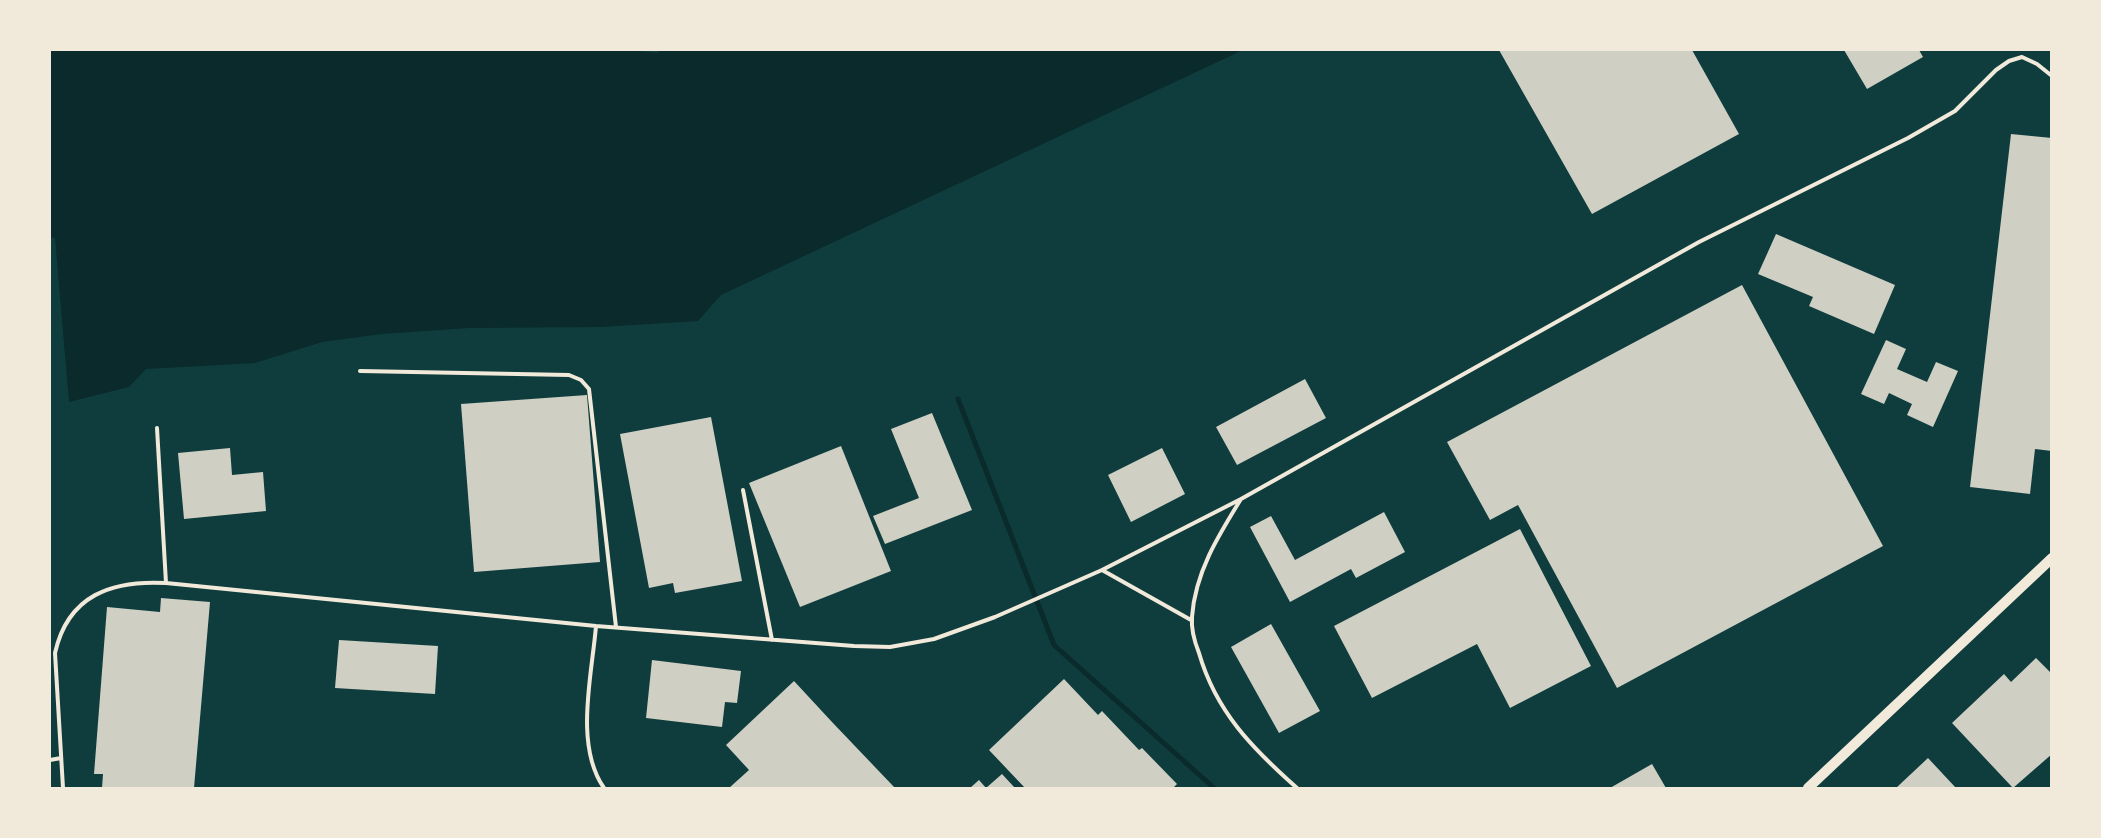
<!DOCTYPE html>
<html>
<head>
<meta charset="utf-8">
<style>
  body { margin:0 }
  #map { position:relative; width:2101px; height:838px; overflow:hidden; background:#0f3d3e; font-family:"IBM Plex Sans",sans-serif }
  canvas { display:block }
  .frame { position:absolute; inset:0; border:51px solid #f1e9da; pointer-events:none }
</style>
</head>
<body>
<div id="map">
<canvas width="2101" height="838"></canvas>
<div class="frame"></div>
</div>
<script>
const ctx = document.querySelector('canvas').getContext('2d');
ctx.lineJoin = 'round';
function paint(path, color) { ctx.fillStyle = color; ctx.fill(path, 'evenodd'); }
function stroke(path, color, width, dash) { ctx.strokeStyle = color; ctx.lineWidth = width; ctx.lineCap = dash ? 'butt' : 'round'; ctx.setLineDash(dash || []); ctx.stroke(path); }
const water = new Path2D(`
  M 50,50 L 627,50 L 658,53 L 659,50 L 1243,50 L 721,295 L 698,321 L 600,327 L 469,328 L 382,334 L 322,342 L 255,363 L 146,369 L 129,387 L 69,402 L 55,238 L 50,238 Z`);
const stream = new Path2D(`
  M 958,399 L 1054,645 L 1214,788`);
const building = new Path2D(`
  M 1499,50 L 1692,50 L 1739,134 L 1592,214 Z
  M 1844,50 L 1919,50 L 1923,57 L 1867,89 Z
  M 2011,134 L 2052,138 L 2052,451 L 2035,449 L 2030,494 L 1970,487 Z
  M 1776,234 L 1895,285 L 1874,334 L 1809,306 L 1813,297 L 1758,274 Z
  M 1742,285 L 1883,546 L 1617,688 L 1518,505 L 1490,520 L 1447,442 Z
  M 1886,340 L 1906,349 L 1897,369 L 1927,382 L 1936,362 L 1958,371 L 1933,427 L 1907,415 L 1912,404 L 1889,393 L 1884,404 L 1861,394 Z
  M 1305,379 L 1326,418 L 1237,465 L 1216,427 Z
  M 587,395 L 600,562 L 474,572 L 461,404 Z
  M 932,413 L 972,510 L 885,544 L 873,516 L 919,498 L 891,429 Z
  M 711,417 L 742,581 L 675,593 L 673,583 L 649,588 L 620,434 Z
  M 841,446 L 891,571 L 800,607 L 749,483 Z
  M 230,448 L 232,475 L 263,472 L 266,511 L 184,519 L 178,453 Z
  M 1162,448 L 1185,494 L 1131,522 L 1108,475 Z
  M 1384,512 L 1405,552 L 1356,578 L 1351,569 L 1290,602 L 1250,527 L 1271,516 L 1295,560 Z
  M 1520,529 L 1591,666 L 1510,708 L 1477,644 L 1372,698 L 1334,626 Z
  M 161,598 L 210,602 L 194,788 L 102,788 L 103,774 L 94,774 L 107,607 L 160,612 Z
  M 1271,624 L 1320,711 L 1279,733 L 1231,647 Z
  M 339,640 L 438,646 L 435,694 L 335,688 Z
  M 2036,658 L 2052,674 L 2052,754 L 2013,788 L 1952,723 L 2004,674 L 2011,682 Z
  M 652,660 L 741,671 L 737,703 L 725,702 L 722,727 L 646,718 Z
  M 1064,679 L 1098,715 L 1102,711 L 1139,750 L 1142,748 L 1177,784 L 1173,788 L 1025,788 L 989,750 Z
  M 794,681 L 832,722 L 895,788 L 729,788 L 749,770 L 726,745 Z
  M 1928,758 L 1956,788 L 1896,788 Z
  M 1652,764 L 1666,788 L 1610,788 Z
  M 1002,774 L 1015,788 L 970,788 L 979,780 L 986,788 Z`);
const service = new Path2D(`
  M 360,371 L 569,375 L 581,380 L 589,389 L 616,627
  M 157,428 L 166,583
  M 743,490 L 772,640
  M 1241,499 C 1218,536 1195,573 1192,617 C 1191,629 1195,643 1199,653 C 1216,712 1253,749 1297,788
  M 1102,570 L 1191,620
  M 596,626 C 592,675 574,745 604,788
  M 50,760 L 61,758
  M 63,788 L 55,653 C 68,595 112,580 166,583 L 596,626 L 854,646 L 890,647 L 934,639 L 995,617 L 1102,570 L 1241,499 L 1699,242 L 1908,138 L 1955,111 L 1996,70 L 2009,61 L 2022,57 L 2037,64 L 2052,76`);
const tertiary = new Path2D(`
  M 1808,788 L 2052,558`);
paint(water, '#0a2a2b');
stroke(stream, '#0a2a2b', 5);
paint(building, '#cfcfc3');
stroke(service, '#f1e9da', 4);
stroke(tertiary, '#f1e9da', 10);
</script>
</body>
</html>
